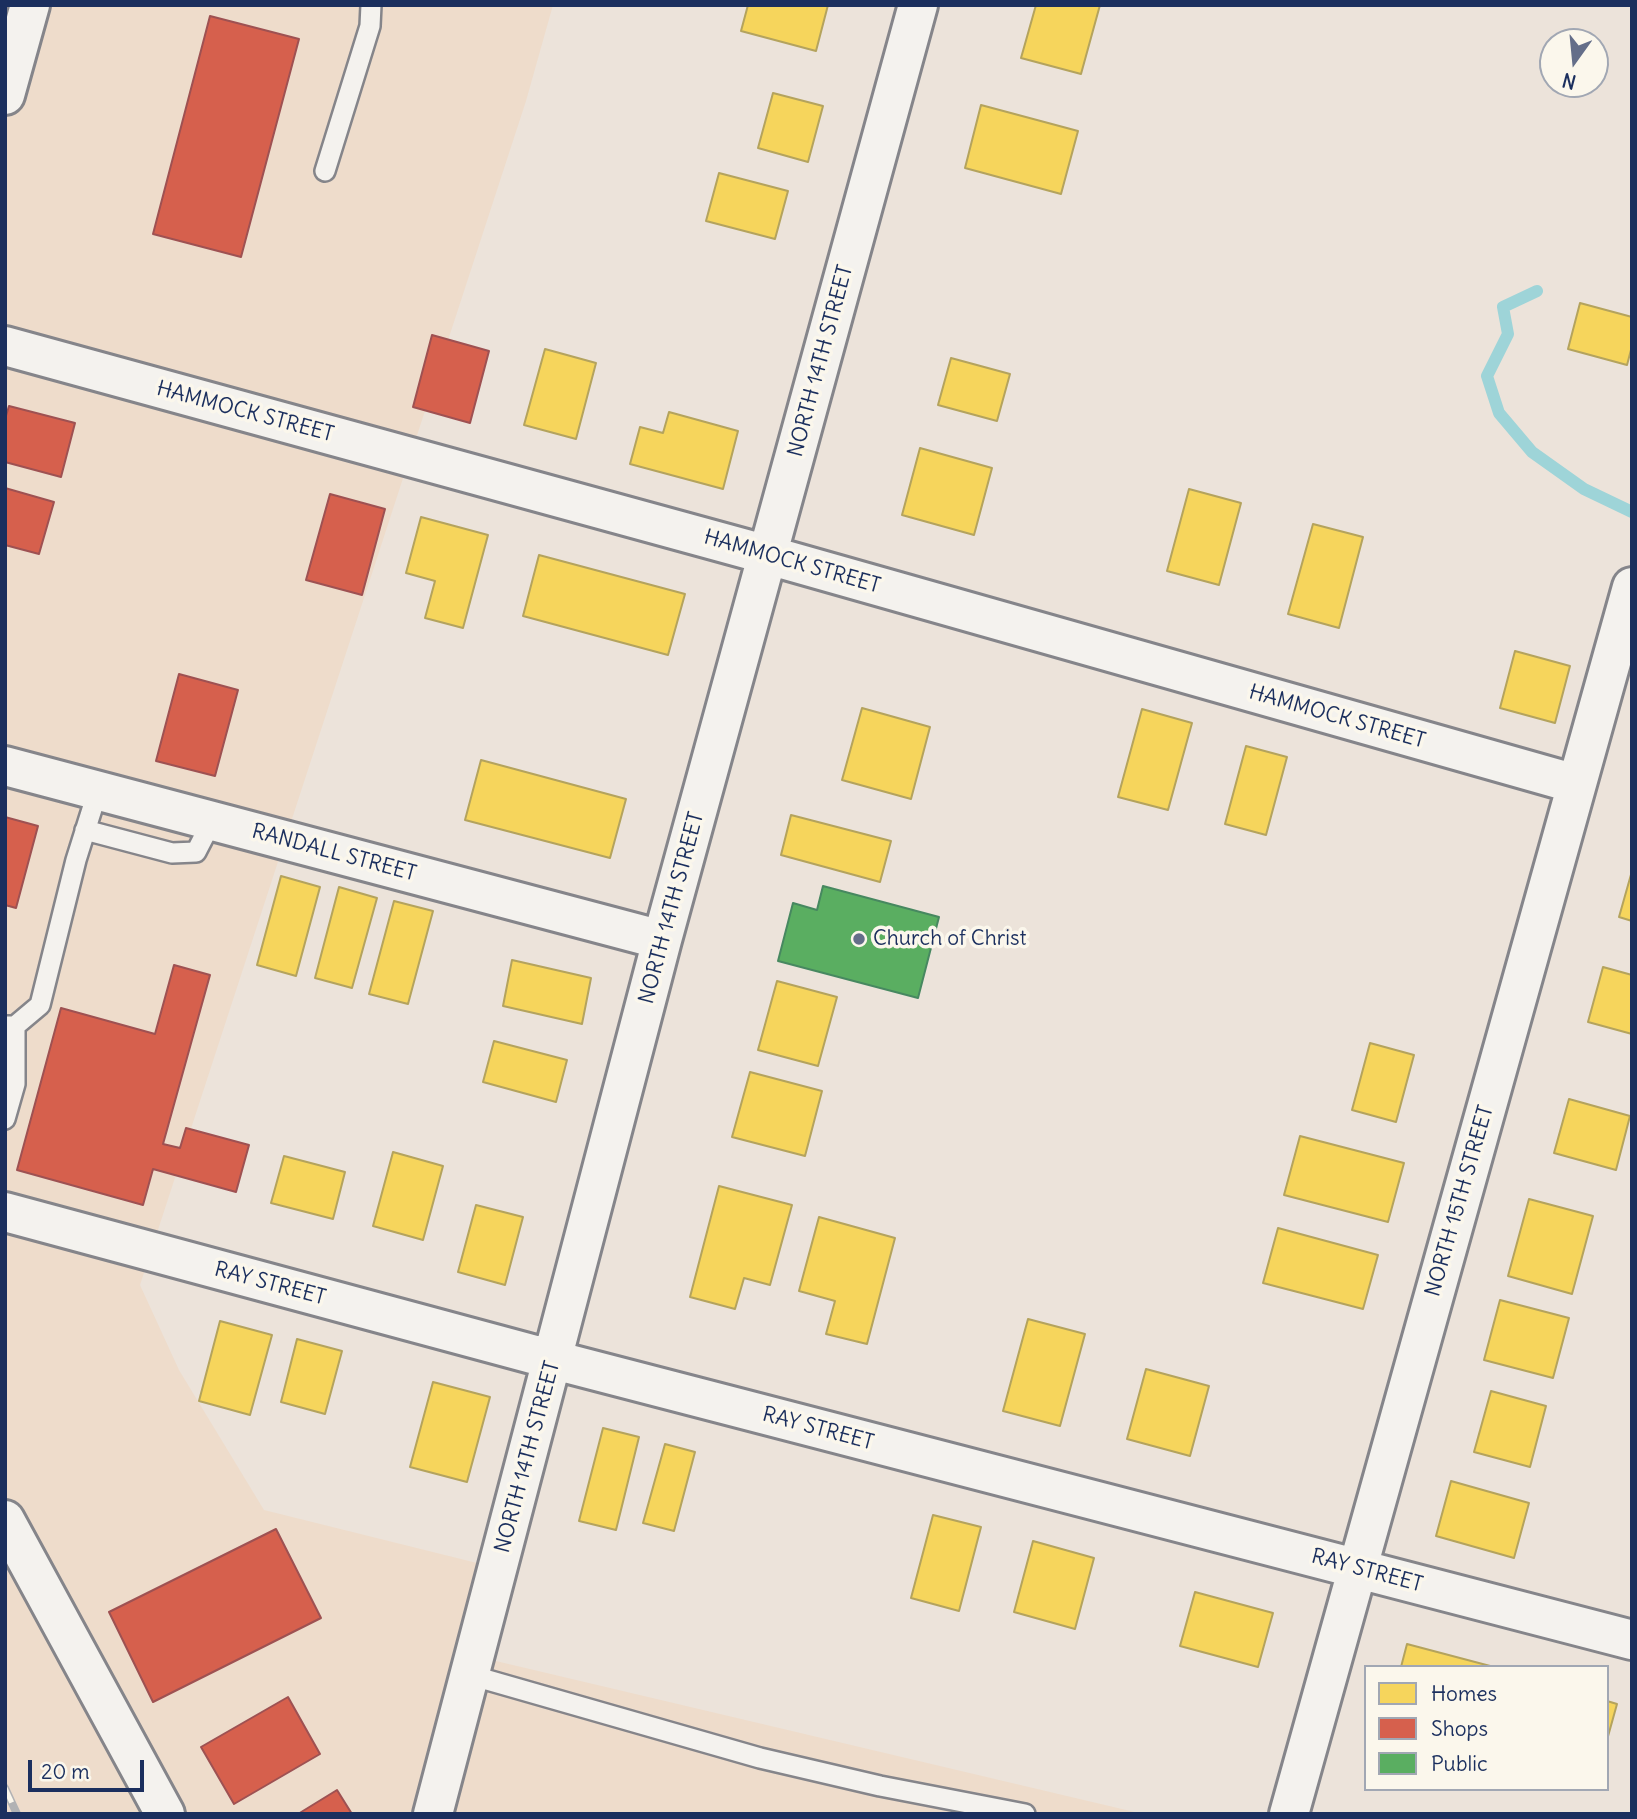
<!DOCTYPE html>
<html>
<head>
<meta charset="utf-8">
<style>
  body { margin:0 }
  #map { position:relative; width:1637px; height:1819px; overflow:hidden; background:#ece3da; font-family:Delius,sans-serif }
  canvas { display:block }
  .frame { position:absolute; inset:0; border:7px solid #1b2f5e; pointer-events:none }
  .legend { position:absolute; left:1364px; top:1665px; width:245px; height:126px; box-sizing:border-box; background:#fbf7ec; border:2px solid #a1a7b3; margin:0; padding:9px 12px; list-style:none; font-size:21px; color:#1b2f5e }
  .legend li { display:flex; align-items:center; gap:14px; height:35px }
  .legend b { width:35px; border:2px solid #a1a7b3 }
  .north { position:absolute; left:1539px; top:28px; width:70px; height:70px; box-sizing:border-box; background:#fbf7ec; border:2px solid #a1a7b3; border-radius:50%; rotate:195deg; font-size:19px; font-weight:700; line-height:28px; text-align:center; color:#1b2f5e }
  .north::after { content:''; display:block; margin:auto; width:24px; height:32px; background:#646e89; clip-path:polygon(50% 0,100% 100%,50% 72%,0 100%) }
  .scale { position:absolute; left:28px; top:1760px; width:116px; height:32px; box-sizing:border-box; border:4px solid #1b2f5e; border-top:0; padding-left:9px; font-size:21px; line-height:24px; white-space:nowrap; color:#1b2f5e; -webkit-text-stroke:5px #fbf7ec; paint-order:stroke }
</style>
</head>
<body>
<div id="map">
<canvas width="1637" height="1819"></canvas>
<div class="frame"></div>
<ul class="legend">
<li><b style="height:19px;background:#f6d55c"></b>Homes</li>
<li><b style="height:19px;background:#d6604d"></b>Shops</li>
<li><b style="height:19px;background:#5aae61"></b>Public</li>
</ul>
<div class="north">N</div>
<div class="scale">20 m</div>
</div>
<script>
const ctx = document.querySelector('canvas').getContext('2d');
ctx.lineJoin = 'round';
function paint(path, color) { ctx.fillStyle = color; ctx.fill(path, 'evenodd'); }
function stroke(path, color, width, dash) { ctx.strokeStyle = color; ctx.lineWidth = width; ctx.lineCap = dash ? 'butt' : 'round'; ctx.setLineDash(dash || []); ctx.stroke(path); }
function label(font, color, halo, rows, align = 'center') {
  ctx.font = font + ' Delius,sans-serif'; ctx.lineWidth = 7; ctx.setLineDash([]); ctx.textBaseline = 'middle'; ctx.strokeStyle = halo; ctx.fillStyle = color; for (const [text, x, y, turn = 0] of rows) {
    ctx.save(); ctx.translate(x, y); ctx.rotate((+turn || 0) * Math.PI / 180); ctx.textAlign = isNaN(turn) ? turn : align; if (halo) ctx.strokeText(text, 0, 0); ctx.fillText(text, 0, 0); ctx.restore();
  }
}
const built = new Path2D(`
  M 31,5 L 553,5 L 526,101 L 140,1285 L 179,1370 L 264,1510 L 485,1565 L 462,1653 L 1143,1814 L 5,1814 L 5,95 Z`);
const homes = new Path2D(`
  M 748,5 L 828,5 L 816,51 L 741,31 Z
  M 1036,5 L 1100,5 L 1081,74 L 1021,58 Z
  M 773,93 L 823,106 L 808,162 L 758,148 Z
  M 981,105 L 1078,131 L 1061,194 L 965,168 Z
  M 719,173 L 788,191 L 775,239 L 706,221 Z
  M 1580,303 L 1632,317 L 1632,346 L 1627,365 L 1568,349 Z
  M 545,349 L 596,363 L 576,439 L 524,425 Z
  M 951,358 L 1010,374 L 997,421 L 938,405 Z
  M 669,412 L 738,431 L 723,489 L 630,464 L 640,427 L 663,433 Z
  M 920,448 L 992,468 L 974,535 L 902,515 Z
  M 1189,489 L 1241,503 L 1219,585 L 1167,571 Z
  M 421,517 L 488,535 L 463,628 L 425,618 L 435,581 L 406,573 Z
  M 1313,524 L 1363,537 L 1339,628 L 1288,614 Z
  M 539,555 L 685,594 L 668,655 L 523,616 Z
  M 1515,651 L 1570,666 L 1555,723 L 1500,708 Z
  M 862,708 L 930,727 L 911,799 L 842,780 Z
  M 1142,709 L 1192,723 L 1168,810 L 1118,797 Z
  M 1246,746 L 1287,757 L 1266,835 L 1225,824 Z
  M 481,760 L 626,799 L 610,858 L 465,820 Z
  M 791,815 L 891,841 L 880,882 L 781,855 Z
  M 1632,871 L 1632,921 L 1619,917 Z
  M 281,876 L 320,887 L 296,976 L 257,965 Z
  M 339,887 L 377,898 L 352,988 L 315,978 Z
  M 394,901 L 433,911 L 408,1004 L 369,994 Z
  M 512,960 L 591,978 L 582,1024 L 503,1006 Z
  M 1603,967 L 1632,975 L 1632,1034 L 1588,1022 Z
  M 777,981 L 837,997 L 818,1066 L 758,1050 Z
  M 494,1041 L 567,1060 L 556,1102 L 483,1082 Z
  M 1370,1043 L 1414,1055 L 1396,1122 L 1352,1110 Z
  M 750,1072 L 822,1091 L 805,1156 L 732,1137 Z
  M 1569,1099 L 1630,1116 L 1616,1170 L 1554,1153 Z
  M 1300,1136 L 1404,1163 L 1388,1222 L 1284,1195 Z
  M 393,1152 L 443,1166 L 423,1240 L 373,1226 Z
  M 284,1156 L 345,1172 L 333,1219 L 271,1203 Z
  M 719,1186 L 792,1205 L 770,1285 L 744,1278 L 735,1309 L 690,1297 Z
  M 1529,1199 L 1593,1216 L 1572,1294 L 1508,1276 Z
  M 476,1205 L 523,1217 L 505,1285 L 458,1272 Z
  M 819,1217 L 895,1238 L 867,1344 L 826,1334 L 835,1301 L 799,1291 Z
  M 1278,1228 L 1378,1255 L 1363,1309 L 1263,1283 Z
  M 1500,1300 L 1569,1318 L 1553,1378 L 1484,1360 Z
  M 1028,1319 L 1085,1334 L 1060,1426 L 1003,1411 Z
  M 220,1321 L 272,1335 L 250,1415 L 199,1401 Z
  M 297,1339 L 342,1351 L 325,1414 L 281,1402 Z
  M 1146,1369 L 1209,1386 L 1190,1456 L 1127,1439 Z
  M 433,1382 L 490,1397 L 467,1482 L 410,1467 Z
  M 1491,1391 L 1546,1406 L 1530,1467 L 1474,1452 Z
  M 603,1428 L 639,1437 L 616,1530 L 579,1521 Z
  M 665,1444 L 695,1452 L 674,1531 L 643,1523 Z
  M 1451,1481 L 1529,1503 L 1514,1558 L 1436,1536 Z
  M 933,1515 L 981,1527 L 959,1611 L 911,1598 Z
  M 1033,1541 L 1094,1558 L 1075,1629 L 1014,1612 Z
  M 1195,1592 L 1273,1613 L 1258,1667 L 1180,1646 Z
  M 1407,1644 L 1494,1667 L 1401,1667 Z
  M 1607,1701 L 1617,1704 L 1607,1740 Z`);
const shops = new Path2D(`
  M 210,16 L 299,39 L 241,257 L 153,234 Z
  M 432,335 L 489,351 L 470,423 L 413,407 Z
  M 9,406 L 75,423 L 61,477 L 5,462 L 5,419 Z
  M 5,488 L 54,502 L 39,554 L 5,545 Z
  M 330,494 L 385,509 L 362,595 L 306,580 Z
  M 179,674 L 238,690 L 215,776 L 156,761 Z
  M 5,817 L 38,826 L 16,908 L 5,905 Z
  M 174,965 L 210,975 L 163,1144 L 180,1148 L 186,1128 L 249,1145 L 236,1192 L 153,1169 L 143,1205 L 17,1170 L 61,1008 L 155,1034 Z
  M 276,1529 L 321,1618 L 153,1702 L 109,1612 Z
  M 288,1697 L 320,1754 L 234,1804 L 201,1747 Z
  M 337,1790 L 352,1814 L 298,1814 Z`);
const public = new Path2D(`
  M 823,886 L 939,917 L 918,998 L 778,961 L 793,903 L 817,910 Z`);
const stream = new Path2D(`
  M 1537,291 L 1503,307 L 1508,334 L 1487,376 L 1499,413 L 1532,452 L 1584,489 L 1632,512`);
const lane = new Path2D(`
  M 325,171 L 370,26 L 371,5
  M 85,830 L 172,853 L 196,852 L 212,821
  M 5,1026 L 15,1026 L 40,1005 L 76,860 L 98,790
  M 5,1119 L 15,1084 L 15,1026
  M 470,1675 L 760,1758 L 880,1786 L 1025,1814`);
const street = new Path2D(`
  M 5,346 L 768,555 L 1576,784
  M 5,766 L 662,940
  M 5,1212 L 554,1360 L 1632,1640
  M 433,1814 L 662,940 L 918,5
  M 1289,1814 L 1632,587`);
const secondary = new Path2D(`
  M 5,95 L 30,5
  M 5,1520 L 165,1814`);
const rail = new Path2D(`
  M 5,1788 L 17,1814`);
const markers = [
  [859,939,7,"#646e89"]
];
const streetNames = [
  ["NORTH 14TH STREET",821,361,-75],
  ["HAMMOCK STREET",245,412,15],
  ["HAMMOCK STREET",792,562,16],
  ["HAMMOCK STREET",1337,717,16],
  ["RANDALL STREET",334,853,15],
  ["NORTH 14TH STREET",672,908,-75],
  ["NORTH 15TH STREET",1460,1201,-74],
  ["RAY STREET",270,1284,15],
  ["RAY STREET",818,1429,15],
  ["NORTH 14TH STREET",528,1457,-75],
  ["RAY STREET",1367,1571,15]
];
const poiNames = [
  ["Church of Christ",873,939]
];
paint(built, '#eedccb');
paint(homes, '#f6d55c');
stroke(homes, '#b4a35d', 2);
paint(shops, '#d6604d');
stroke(shops, '#9e5152', 2);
paint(public, '#5aae61');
stroke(public, '#478860', 2);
stroke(stream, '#9ed4d8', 12);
stroke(lane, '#85858a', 24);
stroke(street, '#85858a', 44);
stroke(secondary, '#85858a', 44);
stroke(lane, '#f4f2ee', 19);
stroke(street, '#f4f2ee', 38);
stroke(secondary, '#f4f2ee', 38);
stroke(rail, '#b1b2b4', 8);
stroke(rail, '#fbf7ec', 5, [16]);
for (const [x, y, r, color] of markers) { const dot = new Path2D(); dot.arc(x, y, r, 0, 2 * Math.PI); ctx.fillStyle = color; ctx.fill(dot); stroke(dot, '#fbf7ec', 2.5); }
label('21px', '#1b2f5e', '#fbf7ec', streetNames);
label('21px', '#1b2f5e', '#fbf7ec', poiNames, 'left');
</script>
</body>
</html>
